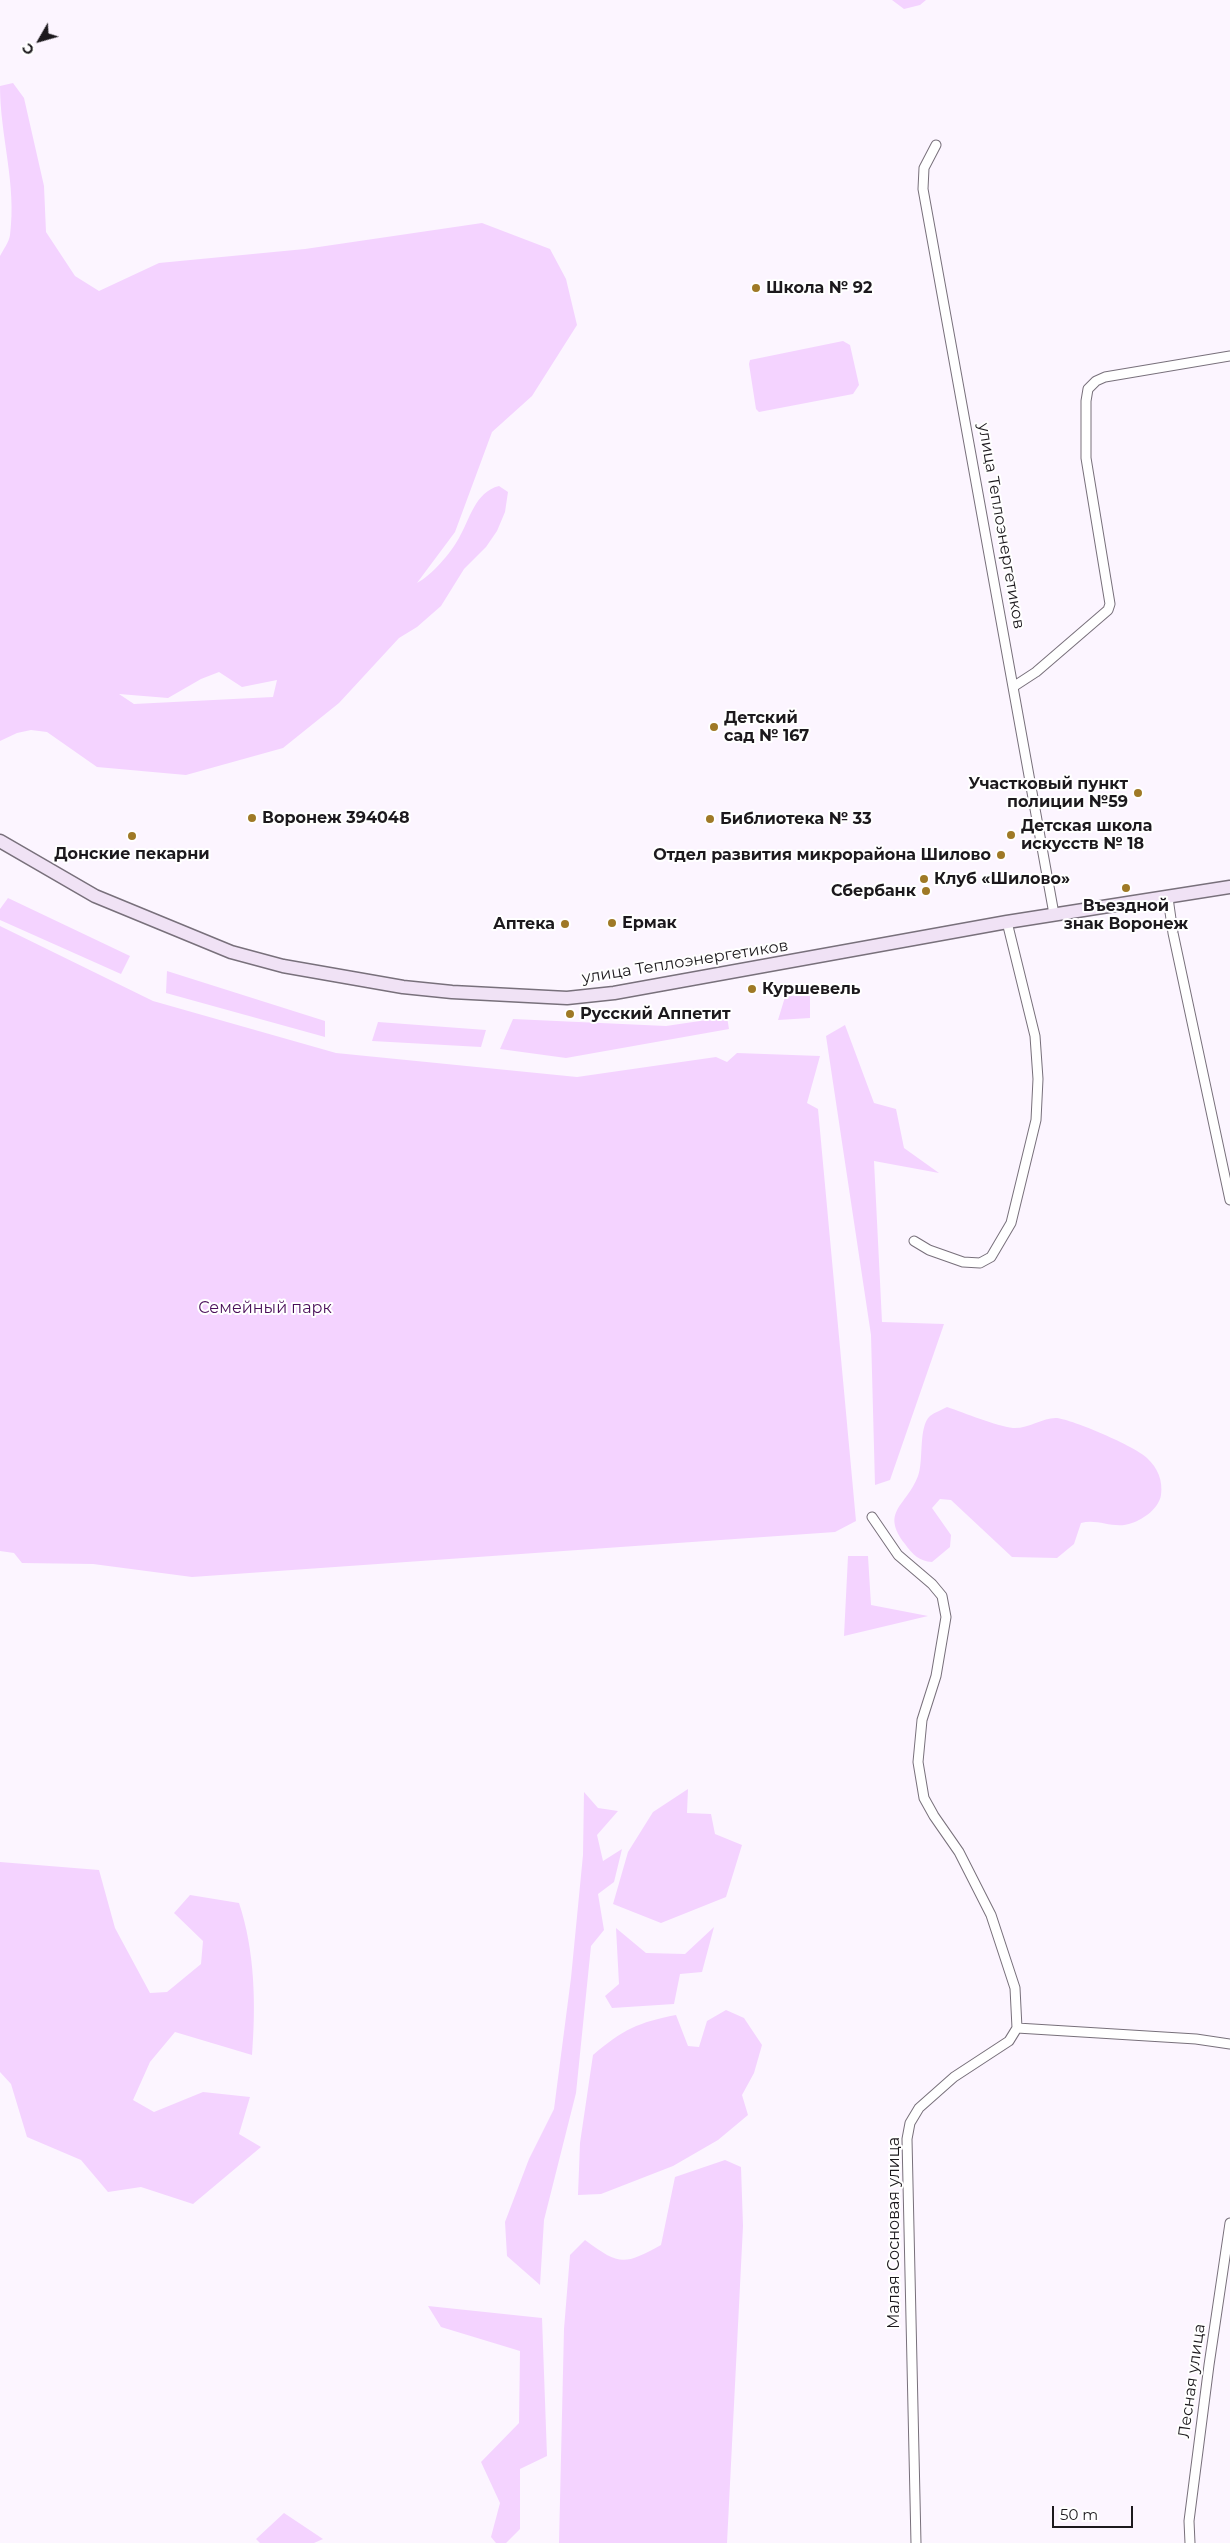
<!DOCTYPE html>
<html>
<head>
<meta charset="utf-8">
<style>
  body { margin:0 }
  #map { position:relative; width:1230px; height:2543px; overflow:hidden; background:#fcf5ff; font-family:Montserrat,sans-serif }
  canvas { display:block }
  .north { position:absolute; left:15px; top:15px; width:50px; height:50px; -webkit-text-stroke:4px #fff; paint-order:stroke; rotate:232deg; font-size:14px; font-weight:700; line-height:20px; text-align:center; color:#1c191d }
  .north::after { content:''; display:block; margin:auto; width:18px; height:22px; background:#1c191d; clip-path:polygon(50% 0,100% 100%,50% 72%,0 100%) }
  .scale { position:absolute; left:1052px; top:2506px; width:81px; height:22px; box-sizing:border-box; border:2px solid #1c191d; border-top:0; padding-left:6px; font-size:15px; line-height:18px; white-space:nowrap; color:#1c191d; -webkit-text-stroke:4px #fff; paint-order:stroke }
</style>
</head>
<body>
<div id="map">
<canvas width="1230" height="2543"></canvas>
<div class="north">С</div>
<div class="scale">50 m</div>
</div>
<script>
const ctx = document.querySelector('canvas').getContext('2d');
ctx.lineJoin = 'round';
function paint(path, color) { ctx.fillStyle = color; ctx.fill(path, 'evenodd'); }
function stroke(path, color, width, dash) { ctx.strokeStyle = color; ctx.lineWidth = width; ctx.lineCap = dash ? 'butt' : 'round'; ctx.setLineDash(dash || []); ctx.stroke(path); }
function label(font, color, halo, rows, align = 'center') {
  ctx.font = font + ' Montserrat,sans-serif'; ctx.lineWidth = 4; ctx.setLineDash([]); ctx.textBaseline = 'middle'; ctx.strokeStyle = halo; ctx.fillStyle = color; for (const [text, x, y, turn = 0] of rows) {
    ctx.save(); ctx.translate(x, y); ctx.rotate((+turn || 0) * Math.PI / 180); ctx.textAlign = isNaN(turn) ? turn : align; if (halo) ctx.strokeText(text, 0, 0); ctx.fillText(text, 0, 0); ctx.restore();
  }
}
const green = new Path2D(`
  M 892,0 L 926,0 L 920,5 L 904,9 Z
  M 13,83 L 24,98 L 44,186 L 46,232 L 75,276 L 99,291 L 159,263 L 305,249 L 482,223 L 550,249 L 566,279 L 577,325 L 532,396 L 492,432 L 455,532 L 417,583 C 432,575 450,554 459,538 C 470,519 475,492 499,486 L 508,492 L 505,512 L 497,531 L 486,547 L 464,569 L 441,606 L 417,627 L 399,638 L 339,703 L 283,748 L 186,775 L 97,767 L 47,732 L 31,730 L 17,733 L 0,741 L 0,256 C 3,250 9,242 10,235 C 17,185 0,136 0,86 ZM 219,672 L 242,687 L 277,680 L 273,697 L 134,704 L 119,694 L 168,698 L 201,679 Z
  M 843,341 L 850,345 L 859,385 L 853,394 L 759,412 L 756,409 L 749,364 L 750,360 Z
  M 8,898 L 130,956 L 121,974 L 0,920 L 0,909 Z
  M 0,926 L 153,1001 L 336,1053 L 577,1077 L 716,1057 L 727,1062 L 737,1053 L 820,1056 L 807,1103 L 818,1109 L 856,1521 L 835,1532 L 192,1577 L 93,1564 L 22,1563 L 14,1553 L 0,1551 Z
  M 167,971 L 325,1021 L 325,1037 L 166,993 Z
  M 810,993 L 810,1018 L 778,1020 L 785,997 Z
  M 727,1017 L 729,1029 L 566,1058 L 500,1049 L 513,1019 L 666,1026 Z
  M 378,1022 L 486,1030 L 481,1047 L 372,1041 Z
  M 845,1025 L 874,1103 L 896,1109 L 904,1148 L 939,1173 L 874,1161 L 882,1322 L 944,1324 L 890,1480 L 875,1485 L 871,1335 L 826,1036 Z
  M 947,1407 C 965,1413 996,1426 1013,1428 C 1028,1429 1044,1417 1057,1418 C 1073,1420 1135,1446 1147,1458 C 1158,1468 1163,1481 1161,1495 C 1159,1508 1144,1519 1132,1523 C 1114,1530 1098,1518 1081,1523 L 1074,1544 L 1057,1558 L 1012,1557 L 951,1500 L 940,1499 L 932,1508 L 951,1535 L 950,1547 L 932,1562 C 919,1561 913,1555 905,1544 C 880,1511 906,1507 918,1476 C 924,1461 918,1427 930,1416 C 935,1412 942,1410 947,1407 Z
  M 848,1556 L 868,1556 L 871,1605 L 928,1616 L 844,1636 Z
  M 688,1789 L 687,1813 L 711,1814 L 715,1834 L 742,1845 L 726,1897 L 661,1923 L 613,1904 L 628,1852 L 653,1812 Z
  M 584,1792 L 598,1808 L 618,1811 L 597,1835 L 603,1861 L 622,1849 L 614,1882 L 598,1894 L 604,1930 L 591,1946 L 576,2093 L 544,2220 L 540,2285 L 507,2256 L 505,2222 L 529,2159 L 554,2109 L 571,1978 L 583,1855 Z
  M 0,1862 L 99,1870 L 115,1928 L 150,1993 L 167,1992 L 201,1964 L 203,1941 L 174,1913 L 190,1895 L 239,1903 C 255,1951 256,2005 252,2055 L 175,2032 L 150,2062 L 133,2100 L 154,2112 L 203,2092 L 250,2097 L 239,2134 L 261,2147 L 193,2204 L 141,2187 L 108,2192 L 81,2160 L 27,2137 L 11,2084 L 0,2072 Z
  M 714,1927 L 702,1972 L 680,1974 L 674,2004 L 612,2008 L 605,1996 L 619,1984 L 616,1928 L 646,1953 L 685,1954 Z
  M 726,2010 L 744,2018 L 762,2045 L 754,2073 L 742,2095 L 748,2115 L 718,2140 L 673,2166 L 601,2194 L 578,2195 L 580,2143 L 593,2055 C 622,2030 639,2022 676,2015 L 688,2046 L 699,2047 L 707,2021 Z
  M 725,2160 L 741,2167 L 743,2226 L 727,2543 L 559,2543 L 564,2329 L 570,2255 L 585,2240 C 619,2265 623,2266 661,2245 L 675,2177 Z
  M 428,2306 L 542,2318 L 547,2456 L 520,2469 L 520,2529 L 506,2543 L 496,2543 L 491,2537 L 500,2503 L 481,2462 L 519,2423 L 520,2351 L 441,2327 Z
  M 284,2513 L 323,2539 L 314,2543 L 260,2543 L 256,2539 Z`);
const street = new Path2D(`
  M 936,145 L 924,168 L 923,189 L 1054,914
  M 1013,687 L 1036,672 L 1108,610 L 1110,604 L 1086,458 L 1086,401 L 1088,389 L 1096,381 L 1105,377 L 1230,356
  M 1168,898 L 1173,933 L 1230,1200
  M 914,1241 L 929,1250 L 963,1262 L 980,1263 L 991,1257 L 1011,1223 L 1036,1120 L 1038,1079 L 1035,1036 L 1007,922
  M 872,1517 L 898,1555 L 932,1584 L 942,1596 L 946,1617 L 936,1676 L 922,1720 L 918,1762 L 924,1798 L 934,1816 L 959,1852 L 991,1915 L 1015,1988 L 1017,2028 L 1009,2041 L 954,2077 L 919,2108 L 910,2123 L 907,2139 L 916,2543
  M 1017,2028 L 1196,2039 L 1230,2044
  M 1190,2543 L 1189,2521 L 1209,2365 L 1230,2223`);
const secondary = new Path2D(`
  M 0,841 L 95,896 L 231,952 L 283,966 L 403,987 L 452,992 L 567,998 L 614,993 L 1007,922 L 1230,887`);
const markers = [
  [756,288,5,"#9f7926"],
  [714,727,5,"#9f7926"],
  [1138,793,5,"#9f7926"],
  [252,818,5,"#9f7926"],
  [710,819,5,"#9f7926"],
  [1011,835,5,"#9f7926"],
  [132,836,5,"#9f7926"],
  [1001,855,5,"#9f7926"],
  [924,879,5,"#9f7926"],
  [1126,888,5,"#9f7926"],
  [926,891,5,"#9f7926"],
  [612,923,5,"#9f7926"],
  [565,924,5,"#9f7926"],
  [752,989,5,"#9f7926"],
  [570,1014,5,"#9f7926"]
];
const poiNames = [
  ["Школа № 92",766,288],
  ["Детский",724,718],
  ["сад № 167",724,736],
  ["Участковый пункт",1128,784,"right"],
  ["полиции №59",1128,802,"right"],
  ["Воронеж 394048",262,818],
  ["Библиотека № 33",720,819],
  ["Детская школа",1021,826],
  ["искусств № 18",1021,844],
  ["Донские пекарни",132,854,"center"],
  ["Отдел развития микрорайона Шилово",991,855,"right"],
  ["Клуб «Шилово»",934,879],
  ["Сбербанк",916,891,"right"],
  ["Въездной",1126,906,"center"],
  ["знак Воронеж",1126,924,"center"],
  ["Ермак",622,923],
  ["Аптека",555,924,"right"],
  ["Куршевель",762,989],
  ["Русский Аппетит",580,1014]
];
const streetNames = [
  ["улица Теплоэнергетиков",1001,526,80],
  ["улица Теплоэнергетиков",685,962,-9],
  ["Малая Сосновая улица",894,2233,-90],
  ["Лесная улица",1192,2381,-82]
];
const parkNames = [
  ["Семейный парк",265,1308]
];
paint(green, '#f4d3ff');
stroke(street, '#78707b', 11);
stroke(secondary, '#78707b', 15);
stroke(street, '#fff', 9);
stroke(secondary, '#f0e2f5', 12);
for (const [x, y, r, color] of markers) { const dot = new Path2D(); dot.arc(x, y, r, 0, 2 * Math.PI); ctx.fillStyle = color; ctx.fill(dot); stroke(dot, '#fff', 2); }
label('bold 16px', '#1c191d', '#fff', poiNames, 'left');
label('16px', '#1c191d', '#fff', streetNames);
label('16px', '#4a0f5a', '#fff', parkNames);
</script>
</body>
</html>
